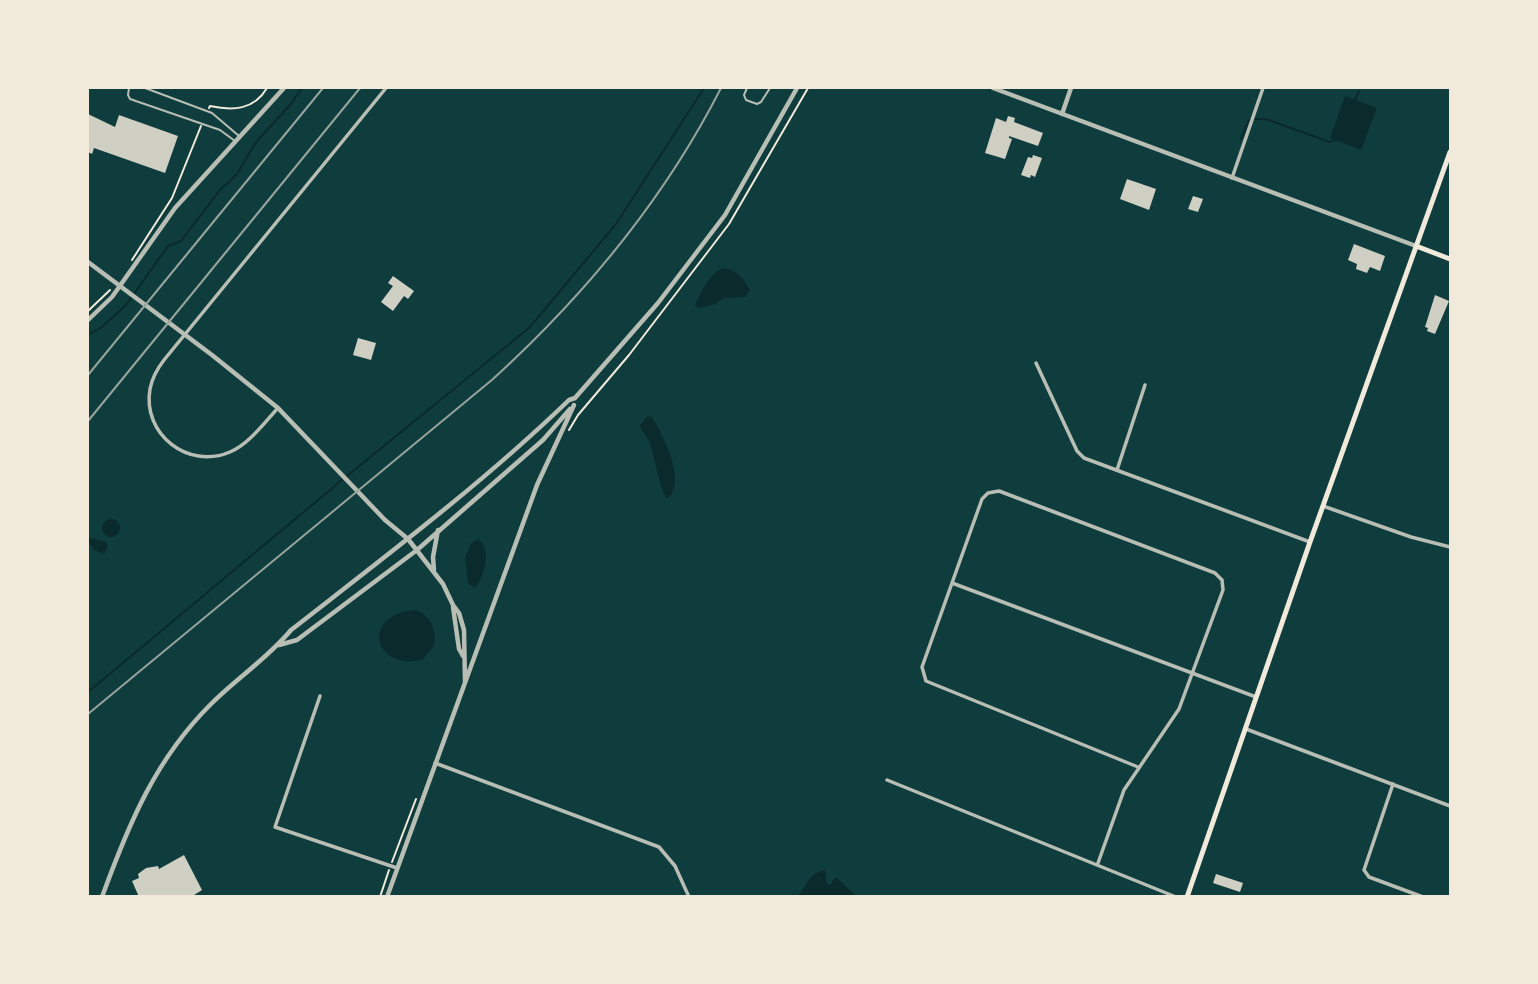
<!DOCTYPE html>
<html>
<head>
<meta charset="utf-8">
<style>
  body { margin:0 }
  #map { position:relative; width:1538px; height:984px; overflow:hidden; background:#0f3d3e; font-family:Georgia,serif }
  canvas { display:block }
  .frame { position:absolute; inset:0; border:89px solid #f1e9da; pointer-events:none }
</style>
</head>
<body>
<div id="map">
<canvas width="1538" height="984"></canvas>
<div class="frame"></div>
</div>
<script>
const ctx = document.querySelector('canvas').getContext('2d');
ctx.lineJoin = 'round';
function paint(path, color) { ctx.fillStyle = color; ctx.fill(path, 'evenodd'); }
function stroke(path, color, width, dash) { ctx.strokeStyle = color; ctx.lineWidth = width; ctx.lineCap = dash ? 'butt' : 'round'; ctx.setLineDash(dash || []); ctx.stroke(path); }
const water = new Path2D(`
  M 1345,96 L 1377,108 L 1361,150 L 1330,138 Z
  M 723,268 C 737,270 743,278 750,290 L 745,297 L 724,298 L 715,304 L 698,308 L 695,305 C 702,291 709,274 723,268 Z
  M 648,416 L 652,417 C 664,438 684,475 670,497 L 666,498 C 658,481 656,463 651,446 C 649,439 642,432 640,425 Z
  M102 528a9 9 0 1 1 18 0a9 9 0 1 1-18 0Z
  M 90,538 L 106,542 L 108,547 L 104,554 L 94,550 L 88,542 Z
  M 478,539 C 493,549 484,577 475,588 L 468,583 L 465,558 L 471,543 Z
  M 416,610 C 431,616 437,630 434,646 L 422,660 C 372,671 361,613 416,610 Z
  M 825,870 L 827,884 L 830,885 L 836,877 L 856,896 L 798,896 C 807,885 809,873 825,870 Z`);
const stream = new Path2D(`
  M 1355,100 L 1359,91
  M 1255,119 L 1266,119 L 1330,142 L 1335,140
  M 1241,139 L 1249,120
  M 88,335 L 102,327 L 126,305 L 168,246 L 181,241 L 220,190 L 237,174 L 256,142 L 291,104 L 302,88
  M 347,476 L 530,327 L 616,224 L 704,88
  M 88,692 L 342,480`);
const building = new Path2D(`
  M 88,114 L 115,127 L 119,115 L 178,136 L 165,173 L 94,148 L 92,154 L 88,152 Z
  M 1008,116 L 1015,118 L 1014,122 L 1043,133 L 1038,146 L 1009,136 L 1009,138 L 1012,139 L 1005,159 L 985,153 L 996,118 L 1006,122 Z
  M 1033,155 L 1042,158 L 1035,177 L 1031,175 L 1030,178 L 1021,175 L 1028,157 L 1032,158 Z
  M 1127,179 L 1156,189 L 1149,210 L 1120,199 Z
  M 1193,196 L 1203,199 L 1198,212 L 1188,209 Z
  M 1354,244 L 1385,256 L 1380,271 L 1370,267 L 1367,273 L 1356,269 L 1357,264 L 1348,260 Z
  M 393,276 L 414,291 L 408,299 L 404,296 L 393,311 L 381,302 L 393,286 L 388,283 Z
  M 1435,295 L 1449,301 L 1435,334 L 1427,331 L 1428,328 L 1425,327 Z
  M 358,338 L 376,343 L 371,360 L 353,355 Z
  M 184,855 L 202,890 L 191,897 L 139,897 L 132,881 L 139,878 L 138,874 L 146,868 L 158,866 L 159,869 Z
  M 1216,874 L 1243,883 L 1240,892 L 1213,883 Z`);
const path = new Path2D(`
  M 209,108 L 210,106 C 233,111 254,110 267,88
  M 132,260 L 172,198 L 201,126
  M 88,311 L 110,290
  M 569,430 L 578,415 L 629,355 L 729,224 L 808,88
  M 392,862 L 416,799
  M 380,897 L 389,870`);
const service = new Path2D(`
  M 129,88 L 128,95 L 130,99 L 220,130 L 235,141
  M 145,88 L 212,113 L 239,136
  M 747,88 L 744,95 L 746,100 L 757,104 L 761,102 L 770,88`);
const minor = new Path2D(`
  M 1232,178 L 1263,88
  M 1036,363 L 1077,451 L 1084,458 L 1310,542
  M 278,408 C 264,423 249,444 230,452 C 188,470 142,434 150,389 C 152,378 157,369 164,360 L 386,88
  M 1117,470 L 1145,385
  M 1323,506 L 1411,537 L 1450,547
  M 952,583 L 1256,697
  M 320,696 L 275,827 L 397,868
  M 1246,729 L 1450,806
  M 435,763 L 659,847 L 675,866 L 689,897
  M 887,780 L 1176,897
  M 1393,784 L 1364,870 L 1369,877 L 1423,897
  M 1098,863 L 1124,790 L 1179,709 L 1223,590 L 1222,580 L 1215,573 L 999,491 L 988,493 L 982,499 L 922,667 L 926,681 L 1138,767`);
const tertiary = new Path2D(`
  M 993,88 L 1416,246
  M 1062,114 L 1071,88
  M 88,262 L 212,355 L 278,408 L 385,520 L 408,539 L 443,584 L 453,605 L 459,613 L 464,630 L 465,682
  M 88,320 L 112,297 L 175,208 L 284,88
  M 434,570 L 433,557 L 438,530
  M 453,607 L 459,649 L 463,656
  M 279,645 L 297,640 L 417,550 L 543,440 L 570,409
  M 102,897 C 129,823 156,758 212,703 C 238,677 268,658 291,630 C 386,556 483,483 569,400 L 575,398 L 658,303 L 725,215 L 797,88
  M 387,897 L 537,485 L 574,405`);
const secondary = new Path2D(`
  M 1416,246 L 1450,259
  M 1187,897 L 1310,542 L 1450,152`);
const rail = new Path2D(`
  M 88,375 L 323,88
  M 88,421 L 360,88
  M 88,714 L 493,379 C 585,295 664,200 721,88`);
paint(water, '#0a2a2b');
stroke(stream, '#0a2a2b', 2);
paint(building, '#cfcfc3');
stroke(path, '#f1e9da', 2);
stroke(service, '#b8beb3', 2);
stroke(minor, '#b8beb3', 3.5);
stroke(tertiary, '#b8beb3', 4.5);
stroke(secondary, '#f1e9da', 5);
stroke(rail, '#97a49c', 2);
</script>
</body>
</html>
